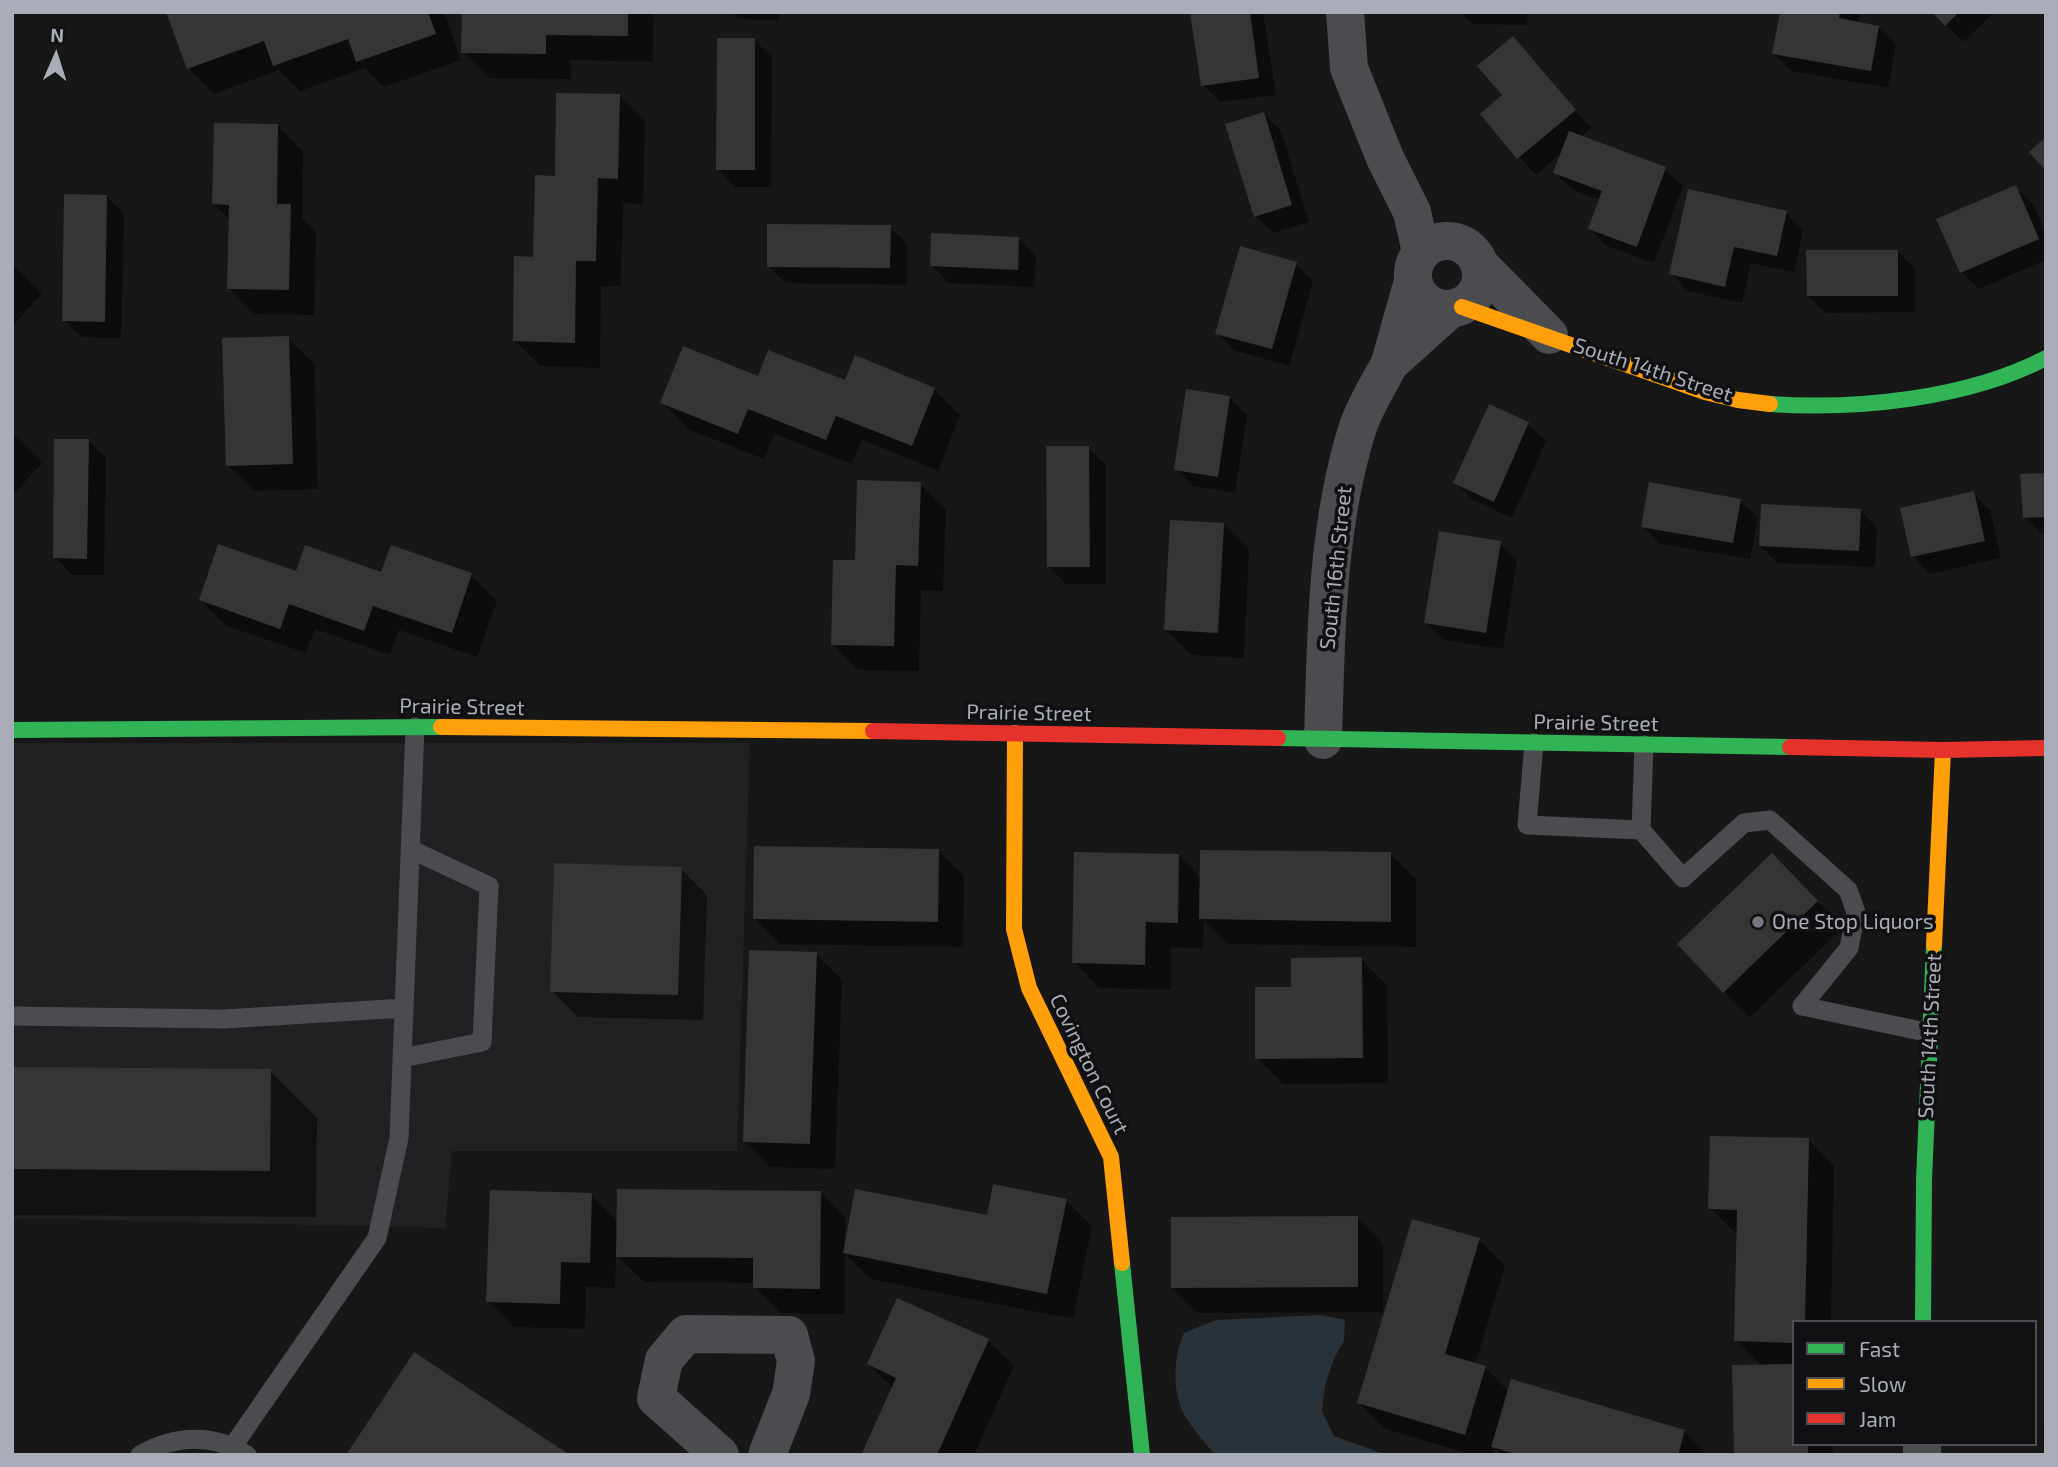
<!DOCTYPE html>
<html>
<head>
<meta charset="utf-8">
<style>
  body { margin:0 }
  #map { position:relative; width:2058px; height:1467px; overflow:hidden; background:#171717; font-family:"Exo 2",sans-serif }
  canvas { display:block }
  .frame { position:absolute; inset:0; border:14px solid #a8adb8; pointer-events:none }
  .legend { position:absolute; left:1792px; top:1320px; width:245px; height:126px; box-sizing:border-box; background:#111113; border:2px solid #4d4f55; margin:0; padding:9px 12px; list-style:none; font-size:21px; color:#a8adb8 }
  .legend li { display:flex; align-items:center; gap:14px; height:35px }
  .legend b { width:35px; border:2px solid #4d4f55 }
  .north { position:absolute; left:21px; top:21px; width:70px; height:70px; -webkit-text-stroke:5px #111113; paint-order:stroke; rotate:3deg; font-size:19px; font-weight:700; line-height:28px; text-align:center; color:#a8adb8 }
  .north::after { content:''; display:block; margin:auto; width:24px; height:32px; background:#a8adb8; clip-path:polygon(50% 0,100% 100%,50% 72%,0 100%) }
</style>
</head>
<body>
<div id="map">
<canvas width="2058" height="1467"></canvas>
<div class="frame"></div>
<ul class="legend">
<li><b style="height:9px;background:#30b455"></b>Fast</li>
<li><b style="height:9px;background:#ff9f0a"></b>Slow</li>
<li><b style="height:9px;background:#e5322d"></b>Jam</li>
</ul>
<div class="north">N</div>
</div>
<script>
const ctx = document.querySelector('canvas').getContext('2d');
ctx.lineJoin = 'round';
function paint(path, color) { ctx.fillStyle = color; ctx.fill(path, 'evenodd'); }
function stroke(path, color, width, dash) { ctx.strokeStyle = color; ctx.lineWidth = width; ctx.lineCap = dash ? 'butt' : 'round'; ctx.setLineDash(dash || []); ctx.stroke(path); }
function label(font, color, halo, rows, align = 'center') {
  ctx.font = font + ' "Exo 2",sans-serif'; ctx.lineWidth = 7; ctx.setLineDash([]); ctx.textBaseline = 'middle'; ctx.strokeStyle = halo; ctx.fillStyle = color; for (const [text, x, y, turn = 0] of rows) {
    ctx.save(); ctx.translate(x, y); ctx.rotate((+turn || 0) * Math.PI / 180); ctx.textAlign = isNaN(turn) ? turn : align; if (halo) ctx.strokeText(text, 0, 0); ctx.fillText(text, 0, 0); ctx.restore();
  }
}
const built = new Path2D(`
  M 12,743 L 750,743 L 737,1151 L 452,1151 L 445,1228 L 12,1218 Z`);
const water = new Path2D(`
  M 1320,1315 L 1345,1320 L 1344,1340 L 1334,1359 L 1325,1385 L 1322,1411 L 1334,1436 L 1387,1455 L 1215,1455 C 1204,1441 1189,1426 1182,1410 C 1172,1386 1174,1356 1184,1333 L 1216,1320 Z`);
const shadow = new Path2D(`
  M 168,12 L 444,12 L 461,60 L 384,87 L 365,68 L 300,91 L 279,70 L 214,94 L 189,68 Z
  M 464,12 L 654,12 L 653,62 L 571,60 L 571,79 L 489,78 L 463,52 Z
  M 732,12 L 779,12 L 779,20 L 738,19 Z
  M 1192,12 L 1263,12 L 1276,95 L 1220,102 L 1203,85 Z
  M 1460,12 L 1528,12 L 1527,25 L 1473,24 Z
  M 1781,12 L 1860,12 L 1858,24 L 1878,27 L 1896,45 L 1888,88 L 1791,71 L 1774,53 Z
  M 1934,12 L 1995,12 L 1963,42 Z
  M 1513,38 L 1591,128 L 1581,137 L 1665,169 L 1683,186 L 1654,263 L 1607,246 L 1590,229 L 1601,200 L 1573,190 L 1555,173 L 1563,152 L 1536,175 L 1482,115 L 1505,95 Z
  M 754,40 L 772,57 L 771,187 L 735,187 L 718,169 Z
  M 619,96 L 645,122 L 643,204 L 623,203 L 621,286 L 601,286 L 600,368 L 540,366 L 514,340 L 557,177 Z
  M 1264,114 L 1281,131 L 1309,222 L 1273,233 L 1255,216 Z
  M 278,126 L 303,152 L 302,218 L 316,232 L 314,315 L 255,314 L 229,288 L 230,220 L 214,204 Z
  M 2016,187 L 2033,204 L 2046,234 L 2046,260 L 1979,289 L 1961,272 Z
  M 107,197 L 124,214 L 121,338 L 81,337 L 64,320 Z
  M 1786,213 L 1803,230 L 1794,272 L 1751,263 L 1742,303 L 1688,291 L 1671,273 Z
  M 890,227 L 907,244 L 907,285 L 786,283 L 768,266 Z
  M 1019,239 L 1036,256 L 1034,287 L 949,283 L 932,265 Z
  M 1897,251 L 1915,269 L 1915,312 L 1826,313 L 1808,296 Z
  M 12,264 L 42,293 L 12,327 Z
  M 1296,264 L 1313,281 L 1289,366 L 1234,350 L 1217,333 Z
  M 288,338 L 314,364 L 318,489 L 254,491 L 228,465 Z
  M 759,379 L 934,389 L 960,415 L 938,471 L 862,440 L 852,464 L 774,434 L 764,459 L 688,429 L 663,403 Z
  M 1230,398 L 1247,415 L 1235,493 L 1193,486 L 1176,469 Z
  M 1490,407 L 1528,424 L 1546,441 L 1512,518 L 1473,500 L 1456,483 Z
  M 12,433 L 42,463 L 12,496 Z
  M 88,441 L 106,458 L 104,575 L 72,575 L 55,557 Z
  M 1089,448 L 1106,465 L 1106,584 L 1066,584 L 1049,566 Z
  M 2046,474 L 2046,534 L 2042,534 L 2024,517 Z
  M 920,484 L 946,509 L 943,591 L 921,590 L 919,671 L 858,670 L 832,644 L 857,562 Z
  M 1973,493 L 1990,510 L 2001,558 L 1930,574 L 1913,556 Z
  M 1740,500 L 1758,518 L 1750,559 L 1660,544 L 1643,526 Z
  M 1860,510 L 1877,528 L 1875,567 L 1778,563 L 1760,546 Z
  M 1223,524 L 1249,550 L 1244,658 L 1191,655 L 1166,630 Z
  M 1500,543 L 1517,560 L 1503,649 L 1443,640 L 1426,623 Z
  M 392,547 L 471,575 L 497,601 L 477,657 L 399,630 L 390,655 L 315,629 L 306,653 L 226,626 L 201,600 L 297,573 L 382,574 Z
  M 938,850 L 964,876 L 963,947 L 780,944 L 755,919 Z
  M 1390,853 L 1416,879 L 1416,947 L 1227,944 L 1204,921 L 1203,948 L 1171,947 L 1171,990 L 1099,988 L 1074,962 L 1179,856 L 1202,879 Z
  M 681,869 L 707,895 L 703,1020 L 578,1017 L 552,991 Z
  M 1798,881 L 1843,928 L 1750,1017 L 1724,991 Z
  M 816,954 L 842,980 L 835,1169 L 770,1167 L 744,1141 Z
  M 1361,959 L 1387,985 L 1388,1083 L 1283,1084 L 1257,1058 L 1293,989 Z
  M 12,1069 L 270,1071 L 317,1118 L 316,1217 L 12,1215 Z
  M 1808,1140 L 1834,1166 L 1831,1322 L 1794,1322 L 1794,1444 L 1833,1444 L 1833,1455 L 1736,1455 L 1762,1366 L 1736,1341 L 1739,1234 L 1736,1234 L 1710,1208 Z
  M 820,1192 L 846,1218 L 845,1238 L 847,1238 L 988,1217 L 1066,1200 L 1092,1226 L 1073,1319 L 870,1279 L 845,1254 L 845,1314 L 781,1313 L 755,1287 L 755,1283 L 644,1282 L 616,1255 L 615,1288 L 586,1287 L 585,1329 L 514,1327 L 488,1301 L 591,1195 L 618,1222 Z
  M 1357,1218 L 1383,1244 L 1383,1312 L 1198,1313 L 1172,1287 Z
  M 1479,1240 L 1505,1266 L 1475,1365 L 1485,1367 L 1509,1392 L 1684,1431 L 1708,1455 L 1502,1455 L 1494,1448 L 1492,1455 L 1474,1455 L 1385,1429 L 1359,1403 Z
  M 988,1340 L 1014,1366 L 974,1455 L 863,1455 L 893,1388 L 869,1364 Z
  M 2046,1426 L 2046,1455 L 2045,1455 L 2042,1427 Z`);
const building = new Path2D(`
  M 166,12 L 428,12 L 436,34 L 356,62 L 348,39 L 273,66 L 264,41 L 187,69 Z
  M 462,12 L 628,12 L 628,36 L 546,35 L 546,54 L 461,53 Z
  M 1190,12 L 1250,12 L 1259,78 L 1201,86 Z
  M 1780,12 L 1840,12 L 1839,18 L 1879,26 L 1871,71 L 1772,54 Z
  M 1932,12 L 1959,12 L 1945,26 Z
  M 1513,36 L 1576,110 L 1517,159 L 1480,114 L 1502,95 L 1477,66 Z
  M 717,38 L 755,38 L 755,170 L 716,170 Z
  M 556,93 L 620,94 L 618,179 L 598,178 L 596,261 L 576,261 L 575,343 L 513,341 L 514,256 L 533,257 L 535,175 L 555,176 Z
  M 1264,112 L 1292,205 L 1254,217 L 1225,124 Z
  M 214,123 L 278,124 L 277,204 L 291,204 L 289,290 L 227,289 L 229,205 L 212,204 Z
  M 1569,131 L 1666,167 L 1637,247 L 1588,229 L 1602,191 L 1553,173 Z
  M 2046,137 L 2046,171 L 2029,152 Z
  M 2016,185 L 2039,239 L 1960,273 L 1936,219 Z
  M 1688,189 L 1787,211 L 1777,256 L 1734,247 L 1725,287 L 1669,274 Z
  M 64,194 L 107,195 L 105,322 L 62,321 Z
  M 767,224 L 891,225 L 890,268 L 767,267 Z
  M 931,233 L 1019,237 L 1018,270 L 930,266 Z
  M 1240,246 L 1297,262 L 1272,349 L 1215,334 Z
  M 1806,250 L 1898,250 L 1898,296 L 1807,296 Z
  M 289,336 L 293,464 L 226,466 L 222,338 Z
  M 683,346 L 758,376 L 768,350 L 845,380 L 855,355 L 935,388 L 912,446 L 836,416 L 826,440 L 748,409 L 738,434 L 660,403 Z
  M 1186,389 L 1230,396 L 1218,477 L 1174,470 Z
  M 1489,404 L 1529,422 L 1494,502 L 1453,483 Z
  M 54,439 L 89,439 L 87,559 L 53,558 Z
  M 1046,446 L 1089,446 L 1090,567 L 1047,567 Z
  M 2046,473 L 2046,517 L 2023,518 L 2020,474 Z
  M 857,480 L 921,482 L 918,566 L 896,565 L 894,646 L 831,645 L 833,560 L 855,560 Z
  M 1649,482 L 1741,499 L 1733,543 L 1641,527 Z
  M 1974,491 L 1985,541 L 1911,557 L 1900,508 Z
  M 1761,504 L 1861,509 L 1859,551 L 1759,546 Z
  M 1170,520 L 1224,523 L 1218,633 L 1164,630 Z
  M 1439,531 L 1501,541 L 1486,633 L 1424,623 Z
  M 218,544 L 296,571 L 305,545 L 381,572 L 391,545 L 472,573 L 452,633 L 373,606 L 364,631 L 289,604 L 280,629 L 199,600 Z
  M 754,846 L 939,849 L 938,922 L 753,919 Z
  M 1200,850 L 1391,852 L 1391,922 L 1199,919 Z
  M 1074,852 L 1179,854 L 1178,923 L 1146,922 L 1145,965 L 1072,963 Z
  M 1772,853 L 1818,901 L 1723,993 L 1677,944 Z
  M 554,863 L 682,867 L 678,995 L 550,992 Z
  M 749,950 L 817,952 L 810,1144 L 743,1142 Z
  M 1362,957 L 1363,1058 L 1255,1059 L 1255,987 L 1291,987 L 1291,958 Z
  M 12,1067 L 271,1069 L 270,1171 L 12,1169 Z
  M 1710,1136 L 1809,1138 L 1805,1322 L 1794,1322 L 1794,1343 L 1734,1341 L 1737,1210 L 1708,1209 Z
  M 993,1184 L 1067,1199 L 1047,1294 L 843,1253 L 855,1189 L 987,1215 Z
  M 617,1189 L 821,1191 L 820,1289 L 753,1288 L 753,1258 L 616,1257 Z
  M 490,1190 L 592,1193 L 590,1263 L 561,1262 L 560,1304 L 486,1302 Z
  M 1358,1216 L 1358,1287 L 1171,1288 L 1171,1217 Z
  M 1412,1219 L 1480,1238 L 1445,1354 L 1486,1366 L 1465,1435 L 1357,1403 Z
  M 897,1298 L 989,1339 L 937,1455 L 861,1455 L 896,1378 L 867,1364 Z
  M 414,1352 L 570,1455 L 346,1455 Z
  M 1794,1364 L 1794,1444 L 1808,1444 L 1808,1455 L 1734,1455 L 1732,1365 Z
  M 1511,1379 L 1685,1430 L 1678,1455 L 1519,1455 L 1491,1447 Z`);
const lane = new Path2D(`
  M 1534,743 L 1527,825 L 1641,830
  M 1644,745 L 1641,830 L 1683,878 L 1744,823 L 1770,820 L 1848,890 L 1856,912 L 1849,948 L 1802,1006 L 1930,1033
  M 12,1016 L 224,1019 L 404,1008
  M 402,1058 L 482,1042 L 489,886 L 410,849
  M 233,1446 L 377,1238 L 399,1138 L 415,727
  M 140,1455 C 175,1435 213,1433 247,1455`);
const street = new Path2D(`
  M 1345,12 L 1349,68 L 1385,158 L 1412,212 L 1421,252
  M1413 275a34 34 0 1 1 68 0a34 34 0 1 1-68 0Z
  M 1480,265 L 1549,335
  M 1413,281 L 1390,363 L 1449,310
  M 1323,740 C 1326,637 1326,530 1357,430 C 1364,407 1379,384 1390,363
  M 720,1455 L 656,1398 L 664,1360 L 686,1334 L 789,1335 L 796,1361 L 791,1394 L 767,1455
  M 1922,1455 L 1922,1444`);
const fast = new Path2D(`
  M 1770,404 C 1857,410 1967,399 2046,358
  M 12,730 L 441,727
  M 1278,738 L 1790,747
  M 1122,1263 L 1142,1455
  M 1923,1322 L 1924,1180 L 1934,945`);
const slow = new Path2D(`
  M 1462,307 L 1705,392 L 1738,400 L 1770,404
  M 441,727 L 873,731
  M 1015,733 L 1014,929 L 1029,988 L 1111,1157 L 1122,1263
  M 1934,945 L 1943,750`);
const jam = new Path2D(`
  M 873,731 L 1278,738
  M 1790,747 L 1943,750 L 2046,748`);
const markers = [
  [1758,922,7,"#757880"]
];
const streetNames = [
  ["South 14th Street",1653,370,18],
  ["South 16th Street",1336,568,-84],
  ["Prairie Street",462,707,1],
  ["Prairie Street",1029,713,1],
  ["Prairie Street",1596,723,1],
  ["South 14th Street",1930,1036,-87],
  ["Covington Court",1089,1064,64]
];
const poiNames = [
  ["One Stop Liquors",1772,922]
];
paint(built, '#212123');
paint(water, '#2a3239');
paint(shadow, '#0007');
paint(building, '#353536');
stroke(lane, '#4b4c50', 19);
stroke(street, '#4b4c50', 38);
stroke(fast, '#30b455', 16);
stroke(slow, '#ff9f0a', 16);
stroke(jam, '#e5322d', 16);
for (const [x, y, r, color] of markers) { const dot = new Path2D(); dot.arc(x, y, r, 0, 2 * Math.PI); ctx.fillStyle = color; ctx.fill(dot); stroke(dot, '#111113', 2.5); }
label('21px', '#a8adb8', '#111113', streetNames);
label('21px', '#a8adb8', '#111113', poiNames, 'left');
</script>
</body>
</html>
